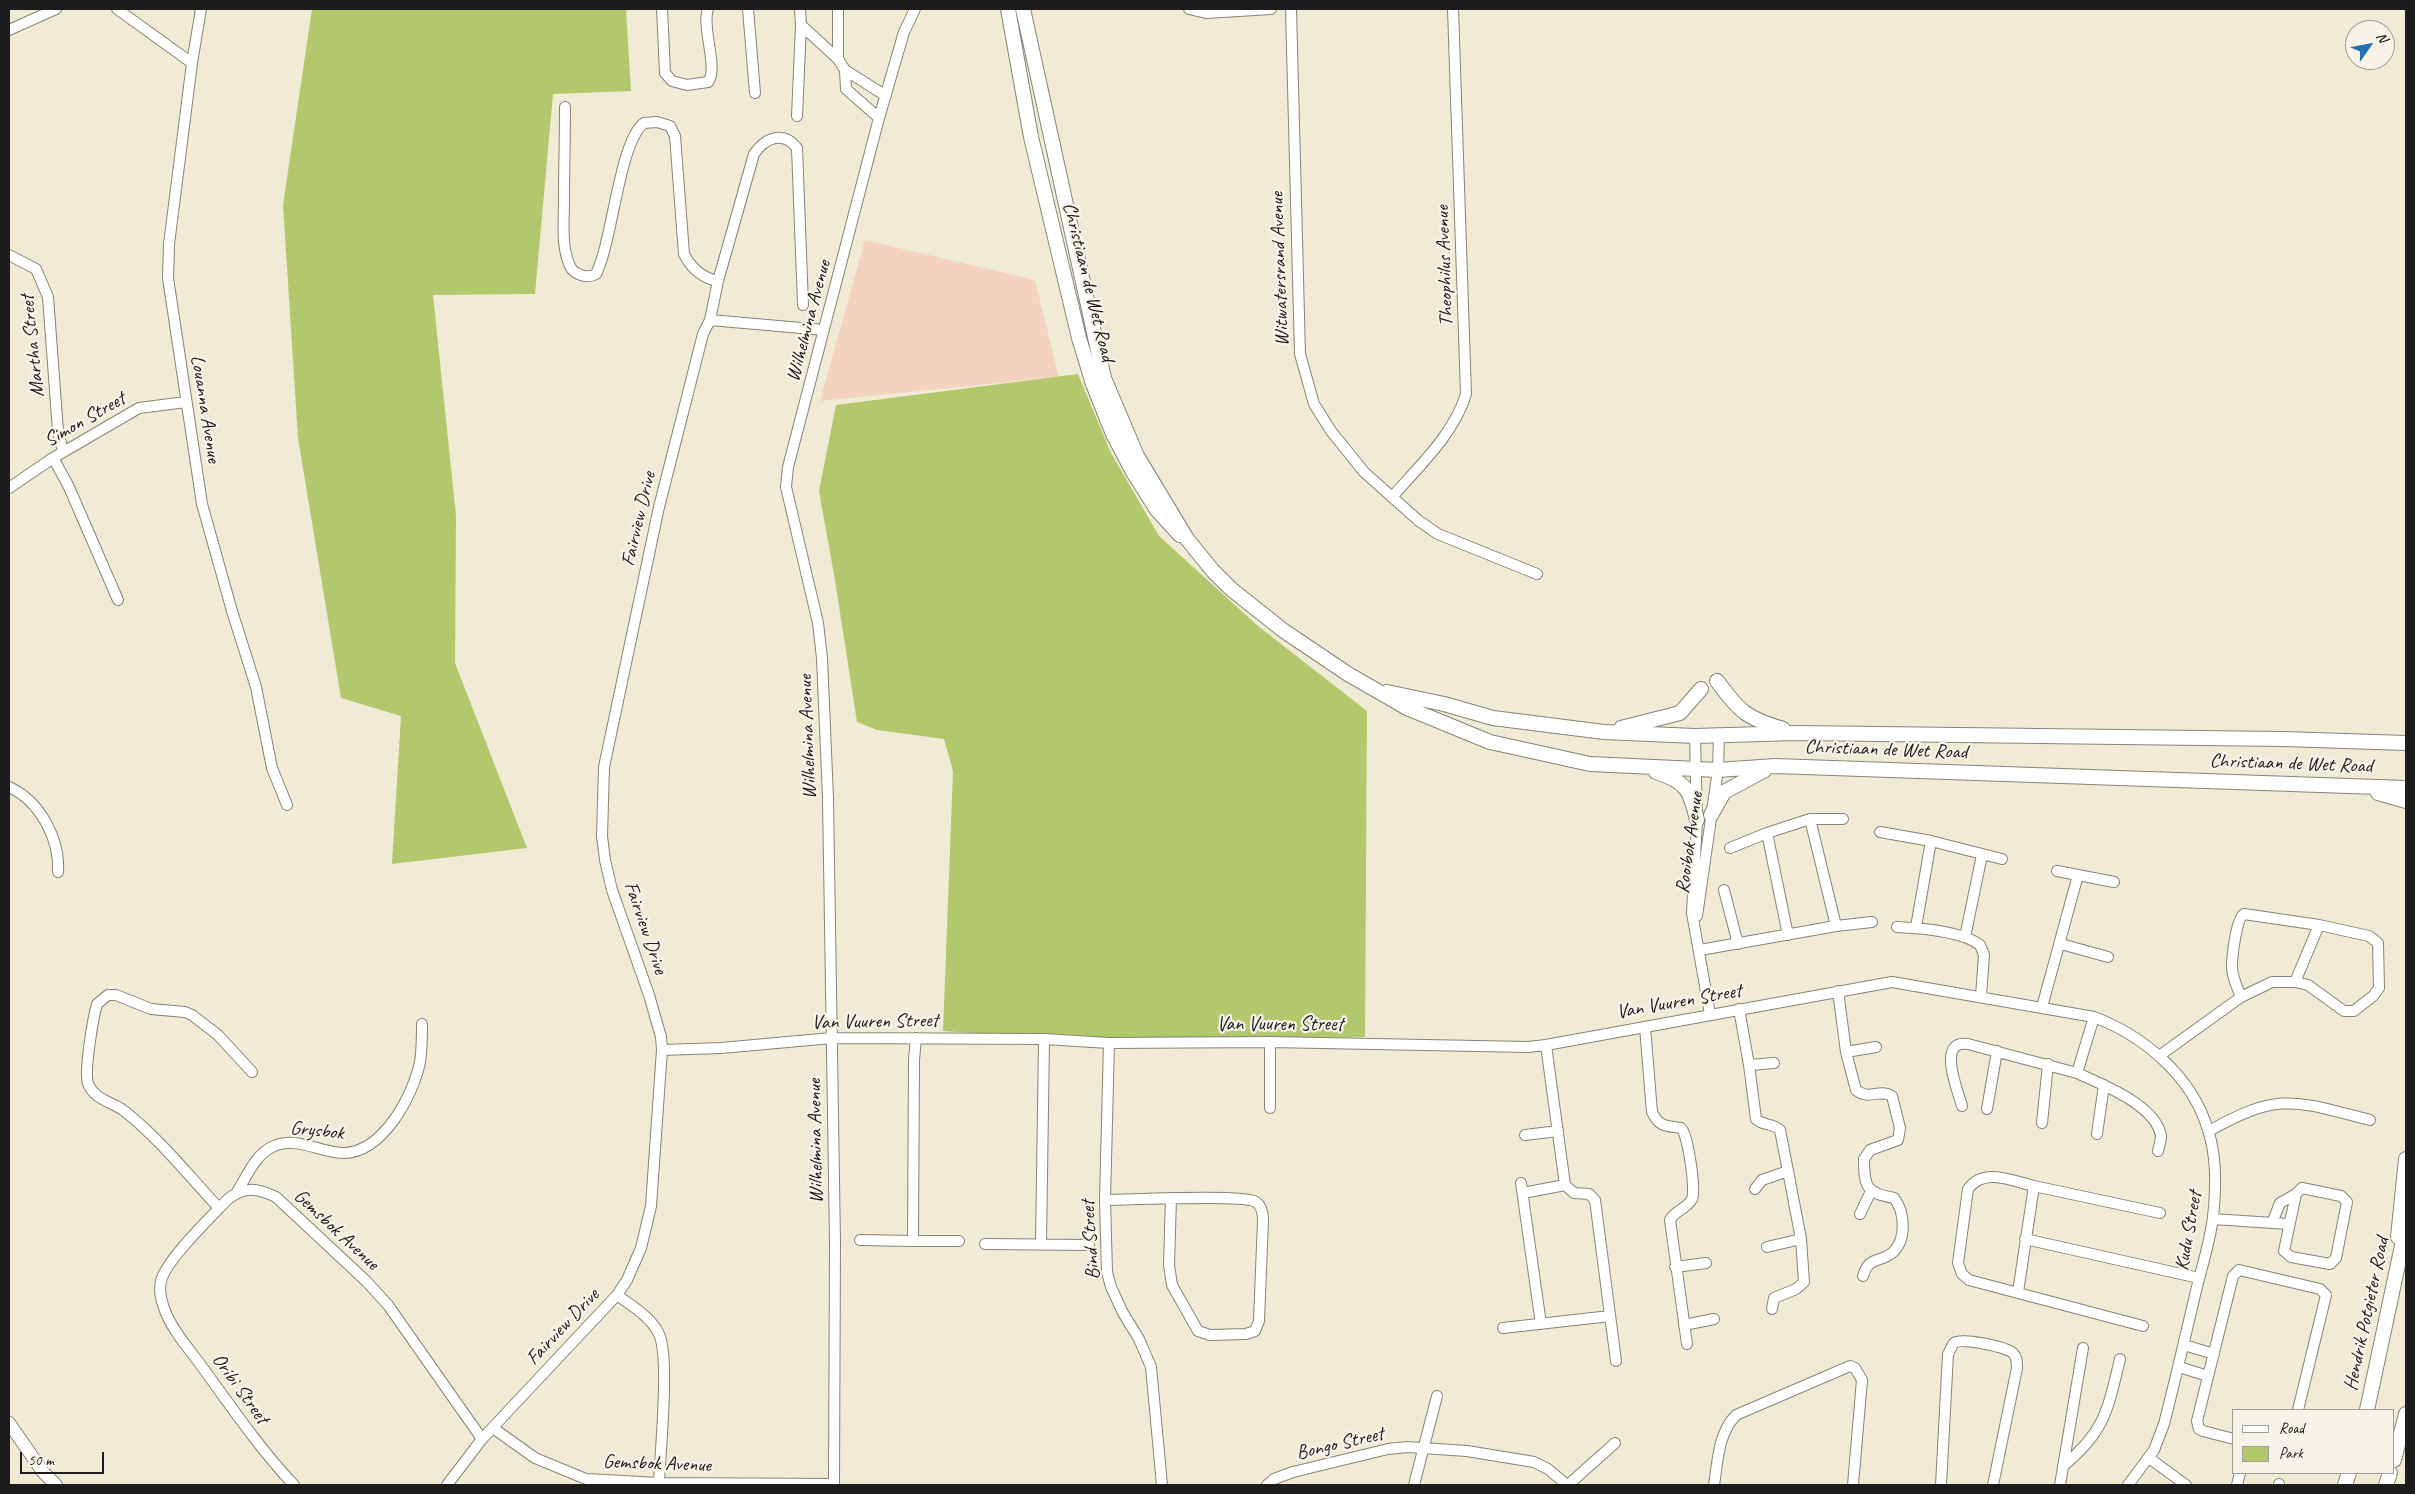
<!DOCTYPE html>
<html>
<head>
<meta charset="utf-8">
<style>
  body { margin:0 }
  #map { position:relative; width:2415px; height:1494px; overflow:hidden; background:#f0ebd5; font-family:Caveat,sans-serif }
  canvas { display:block }
  .frame { position:absolute; inset:0; border:10px solid #1c1c1c; pointer-events:none }
  .legend { position:absolute; left:2232px; top:1409px; width:162px; height:65px; box-sizing:border-box; background:#f7f3e8; border:1px solid #9f9d96; margin:0; padding:6px 9px; list-style:none; font-size:15px; color:#1c1c1c }
  .legend li { display:flex; align-items:center; gap:10px; height:25px }
  .legend b { width:25px; border:1px solid #9f9d96 }
  .north { position:absolute; left:2345px; top:20px; width:50px; height:50px; box-sizing:border-box; background:#f7f3e8; border:1px solid #9f9d96; border-radius:50%; rotate:57deg; font-size:14px; font-weight:700; line-height:20px; text-align:center; color:#1c1c1c }
  .north::after { content:''; display:block; margin:auto; width:18px; height:22px; background:#1f6fb2; clip-path:polygon(50% 0,100% 100%,50% 72%,0 100%) }
  .scale { position:absolute; left:20px; top:1452px; width:84px; height:22px; box-sizing:border-box; border:2px solid #1c1c1c; border-top:0; padding-left:6px; font-size:15px; line-height:18px; white-space:nowrap; color:#1c1c1c; -webkit-text-stroke:4px #f7f3e8; paint-order:stroke }
</style>
</head>
<body>
<div id="map">
<canvas width="2415" height="1494"></canvas>
<div class="frame"></div>
<ul class="legend">
<li><b style="height:6px;background:#fff"></b>Road</li>
<li><b style="height:14px;background:#b3c86c"></b>Park</li>
</ul>
<div class="north">N</div>
<div class="scale">50 m</div>
</div>
<script>
const ctx = document.querySelector('canvas').getContext('2d');
ctx.lineJoin = 'round';
function paint(path, color) { ctx.fillStyle = color; ctx.fill(path, 'evenodd'); }
function stroke(path, color, width, dash) { ctx.strokeStyle = color; ctx.lineWidth = width; ctx.lineCap = dash ? 'butt' : 'round'; ctx.setLineDash(dash || []); ctx.stroke(path); }
function label(font, color, halo, rows, align = 'center') {
  ctx.font = font + ' Caveat,sans-serif'; ctx.lineWidth = 4.5; ctx.setLineDash([]); ctx.textBaseline = 'middle'; ctx.strokeStyle = halo; ctx.fillStyle = color; for (const [text, x, y, turn = 0] of rows) {
    ctx.save(); ctx.translate(x, y); ctx.rotate((+turn || 0) * Math.PI / 180); ctx.textAlign = isNaN(turn) ? turn : align; if (halo) ctx.strokeText(text, 0, 0); ctx.fillText(text, 0, 0); ctx.restore();
  }
}
const built = new Path2D(`
  M 865,240 L 1035,280 L 1059,377 L 820,401 Z`);
const green = new Path2D(`
  M 312,9 L 626,9 L 631,91 L 553,94 L 535,294 L 433,295 L 456,516 L 455,663 L 527,848 L 392,864 L 401,716 L 341,698 L 298,438 L 283,205 Z
  M 1078,374 L 1111,453 L 1159,536 L 1258,626 L 1367,711 L 1365,1037 L 1109,1043 L 943,1031 L 953,771 L 944,739 L 877,730 L 857,722 L 835,580 L 819,491 L 836,405 Z`);
const minor = new Path2D(`
  M 117,9 L 192,63
  M 201,9 L 192,63 L 169,244 L 168,278 L 202,504 L 232,611 L 256,687 L 272,768 L 287,805
  M 662,9 L 665,73 L 672,81 L 687,85 L 708,82 C 719,69 701,27 708,9
  M 748,9 L 755,93
  M 800,9 L 801,25 L 838,59
  M 838,9 L 838,59 L 845,70 L 846,89 L 879,118
  M 1189,9 L 1206,13 L 1271,9
  M 1291,9 L 1300,354 L 1314,404 L 1331,431 L 1364,472 L 1419,521 L 1438,534 L 1537,574
  M 9,30 L 56,9
  M 845,70 L 886,96
  M 565,107 C 565,138 564,170 564,201 C 564,221 561,247 570,266 C 574,275 588,279 596,274 C 613,240 619,142 644,123 L 657,122 L 670,126 L 675,136 L 684,254 C 691,268 702,278 718,281
  M 797,116 L 801,25
  M 9,255 L 36,269 L 48,297 L 58,431 L 63,452
  M 710,320 L 718,281 L 754,154 C 765,138 783,130 797,148 L 803,305
  M 53,458 L 68,485 L 118,600
  M 9,488 L 53,458 L 139,408 L 186,402
  M 1393,496 C 1420,465 1454,434 1466,394 L 1453,9
  M 1695,736 L 1697,820 L 1692,913 L 1710,1014
  M 9,787 C 40,801 60,839 58,872
  M 1810,819 L 1836,926
  M 1880,832 L 1931,841 L 1916,927
  M 1767,833 L 1810,819 L 1843,819
  M 1931,841 L 2002,859
  M 1730,848 L 1767,833 L 1788,935
  M 2078,875 L 2114,882
  M 1724,890 L 1738,944
  M 1697,916 L 1718,770 L 1719,736
  M 1897,927 C 1919,928 1962,931 1980,945 L 1984,955 L 1981,996
  M 1965,937 L 1982,855
  M 2061,944 L 2108,957
  M 1700,950 L 1836,926 L 1872,922
  M 2295,982 L 2319,925
  M 1838,991 L 1846,1052 L 1876,1047
  M 2042,1007 L 2078,875 L 2057,871
  M 1739,1009 L 1749,1065 L 1774,1063
  M 2094,1017 L 2077,1073 C 2103,1085 2156,1105 2161,1136 C 2161,1141 2159,1146 2158,1151
  M 1645,1027 L 1652,1112 C 1659,1127 1666,1126 1681,1128 C 1688,1134 1696,1190 1692,1199 C 1687,1209 1675,1210 1670,1220 L 1687,1344
  M 916,1038 L 914,1060 L 913,1241 L 959,1241
  M 1109,1043 L 1105,1200 L 1107,1272 L 1111,1287 L 1123,1313 L 1139,1339 L 1151,1367 L 1162,1485
  M 1546,1045 L 1565,1185 L 1574,1193 L 1589,1194 L 1595,1200 L 1616,1361
  M 662,1050 L 721,1048 L 832,1038 L 1044,1039 L 1109,1043 L 1270,1042 L 1528,1047 L 1546,1045 L 1892,982 L 2094,1017 C 2144,1036 2192,1076 2208,1130 C 2217,1157 2216,1190 2213,1217 C 2210,1243 2201,1269 2195,1295 C 2185,1338 2175,1381 2164,1424 L 2154,1450 L 2128,1485
  M 1846,1052 L 1856,1090 C 1870,1101 1879,1088 1892,1096 L 1900,1128 L 1898,1140 L 1870,1150 L 1864,1159 C 1864,1188 1867,1193 1894,1198 C 1905,1212 1907,1240 1892,1253 C 1879,1263 1869,1256 1863,1276
  M 2159,1056 L 2241,997 L 2272,982 L 2295,982 L 2308,985 L 2344,1011 L 2354,1011 L 2373,996 L 2379,988 L 2378,943 L 2369,936 L 2319,925 L 2244,914 C 2236,919 2232,957 2232,967 C 2232,977 2237,987 2241,997
  M 1749,1065 L 1756,1119 C 1763,1126 1773,1123 1780,1130 L 1788,1171 L 1762,1180 L 1755,1189
  M 1962,1106 C 1958,1091 1936,1039 1968,1044 L 2077,1073
  M 1270,1108 L 1270,1042
  M 1987,1109 L 1997,1051
  M 2042,1123 L 2048,1064
  M 2209,1131 C 2280,1091 2295,1101 2370,1120
  M 2097,1134 L 2104,1085
  M 1525,1135 L 1558,1131
  M 1521,1183 L 1541,1324
  M 2034,1186 C 2012,1181 1984,1167 1968,1189 L 1958,1263 L 1962,1274 L 1969,1280 L 2143,1326
  M 2302,1188 L 2341,1196 L 2347,1202 L 2336,1258 L 2330,1264 L 2291,1257 L 2284,1251 L 2296,1194 Z
  M 237,1192 C 247,1176 256,1153 274,1146 C 297,1136 321,1153 344,1153 C 383,1152 413,1096 420,1062 C 422,1050 422,1037 422,1024
  M 1523,1193 L 1565,1185
  M 1105,1200 C 1127,1200 1244,1194 1256,1202 C 1262,1206 1263,1214 1263,1220 L 1259,1321 L 1255,1331 L 1246,1334 L 1210,1335 L 1198,1331 L 1194,1324 L 1172,1285 L 1169,1265 L 1171,1198
  M 219,1208 C 189,1176 158,1137 123,1110 C 112,1102 93,1099 88,1083 C 84,1071 93,1018 97,1004 L 108,995 L 116,995 L 151,1009 L 185,1012 L 192,1015 L 218,1035 L 252,1072
  M 1860,1214 L 1871,1191
  M 2213,1219 L 2289,1224
  M 2272,1223 L 2280,1203 L 2296,1194
  M 2025,1239 L 2199,1278
  M 860,1240 L 913,1241
  M 985,1244 L 1089,1245
  M 1041,1245 L 1044,1039
  M 1767,1247 L 1801,1239 L 1788,1171
  M 1675,1267 L 1706,1263
  M 2018,1292 L 2034,1186 L 2160,1213
  M 617,1295 C 632,1306 651,1317 659,1334 C 670,1358 660,1452 659,1483
  M 1772,1309 L 1774,1298 L 1796,1289 L 1804,1282 L 1801,1239
  M 1684,1325 L 1714,1319
  M 1503,1328 L 1610,1316
  M 2184,1345 L 2214,1354
  M 2179,1367 L 2208,1376
  M 493,1428 L 535,1458 L 586,1479 L 659,1483 L 834,1484
  M 2234,1439 L 2203,1431 L 2199,1429 L 2197,1421 L 2233,1276 L 2239,1270 L 2320,1289 L 2326,1295 L 2298,1410
  M 2149,1458 L 2186,1485
  M 2063,1466 C 2105,1432 2108,1409 2120,1359
  M 294,1485 C 260,1449 232,1408 203,1368 C 190,1350 171,1329 164,1308 C 161,1300 159,1289 161,1281 C 166,1260 211,1217 228,1199 C 245,1186 257,1188 276,1197 L 366,1281 L 388,1305 L 482,1439
  M 447,1485 L 482,1439 L 617,1295 L 627,1280 L 641,1248 L 651,1206 L 662,1050 L 661,1037 L 649,995 L 612,890 L 605,860 L 602,836 L 604,767 L 659,507 L 703,334 L 710,320 L 824,330
  M 834,1485 L 835,1242 L 828,798 L 822,658 L 818,623 L 786,487 L 788,467 L 879,118 L 904,32 L 915,9
  M 1267,1485 L 1274,1479 L 1293,1472 L 1388,1449 L 1407,1447 L 1467,1451 L 1534,1462 L 1548,1469 L 1567,1485
  M 1414,1485 L 1437,1396
  M 1568,1485 L 1615,1443
  M 1714,1485 C 1718,1460 1718,1434 1736,1415 L 1850,1366 L 1855,1368 L 1862,1380 L 1853,1485
  M 1941,1485 L 1948,1354 C 1950,1351 1952,1345 1954,1343 C 1961,1337 2006,1347 2013,1353 C 2017,1357 2017,1362 2017,1368 L 1993,1485
  M 2060,1485 L 2083,1348
  M 2237,1485 L 2240,1473
  M 2279,1485 L 2279,1484`);
const tertiary = new Path2D(`
  M 9,1423 L 43,1472 L 56,1485`);
const secondary = new Path2D(`
  M 1008,9 L 1031,137 L 1079,338 L 1093,384 L 1113,434 L 1133,472 L 1157,510 L 1180,535
  M 1023,9 L 1104,378 L 1137,456 L 1187,539 L 1213,571 L 1231,589 L 1284,631 L 1348,674 L 1407,708 L 1490,742 L 1590,764 L 1718,770 L 1775,766 L 2406,788
  M 1717,681 C 1740,712 1746,718 1783,729
  M 1387,692 L 1444,704 L 1493,718 L 1604,732 L 1695,736 L 1796,733 L 2283,739 L 2406,743
  M 1621,728 L 1680,713 L 1701,689
  M 1656,772 C 1687,782 1690,790 1697,820
  M 2378,793 L 2406,801
  M 1711,815 L 1724,792 L 1765,770
  M 2398,1237 L 2406,1159
  M 2367,1410 L 2406,1227
  M 2394,1460 L 2406,1414
  M 2345,1485 L 2349,1473
  M 2386,1485 L 2390,1473`);
const streetNames = [
  ["Theophilus Avenue",1445,266,-92],
  ["Witwatersrand Avenue",1280,269,-92],
  ["Christiaan de Wet Road",1088,282,76],
  ["Wilhelmina Avenue",809,321,-75],
  ["Martha Street",33,346,-96],
  ["Louanna Avenue",205,409,81],
  ["Simon Street",85,420,-30],
  ["Fairview Drive",639,519,-77],
  ["Wilhelmina Avenue",808,737,-92],
  ["Christiaan de Wet Road",1886,750,2],
  ["Christiaan de Wet Road",2291,764,2],
  ["Rooibok Avenue",1690,843,-82],
  ["Fairview Drive",645,928,71],
  ["Van Vuuren Street",1679,1002,-10],
  ["Van Vuuren Street",875,1022,-1],
  ["Van Vuuren Street",1280,1025],
  ["Grysbok",317,1131,6],
  ["Wilhelmina Avenue",816,1141,-91],
  ["Gemsbok Avenue",336,1230,43],
  ["Kudu Street",2189,1231,-80],
  ["Bind Street",1091,1240,-94],
  ["Hendrik Potgieter Road",2367,1314,-78],
  ["Fairview Drive",563,1327,-47],
  ["Oribi Street",240,1389,54],
  ["Bongo Street",1340,1444,-13],
  ["Gemsbok Avenue",657,1464,2]
];
paint(built, '#f4d3c0');
paint(green, '#b3c86c');
stroke(minor, '#868478', 12);
stroke(tertiary, '#868478', 14);
stroke(secondary, '#868478', 16);
stroke(minor, '#fff', 10);
stroke(tertiary, '#fff', 12);
stroke(secondary, '#fff', 14);
label('20px', '#1c1c1c', '#f7f3e8', streetNames);
</script>
</body>
</html>
